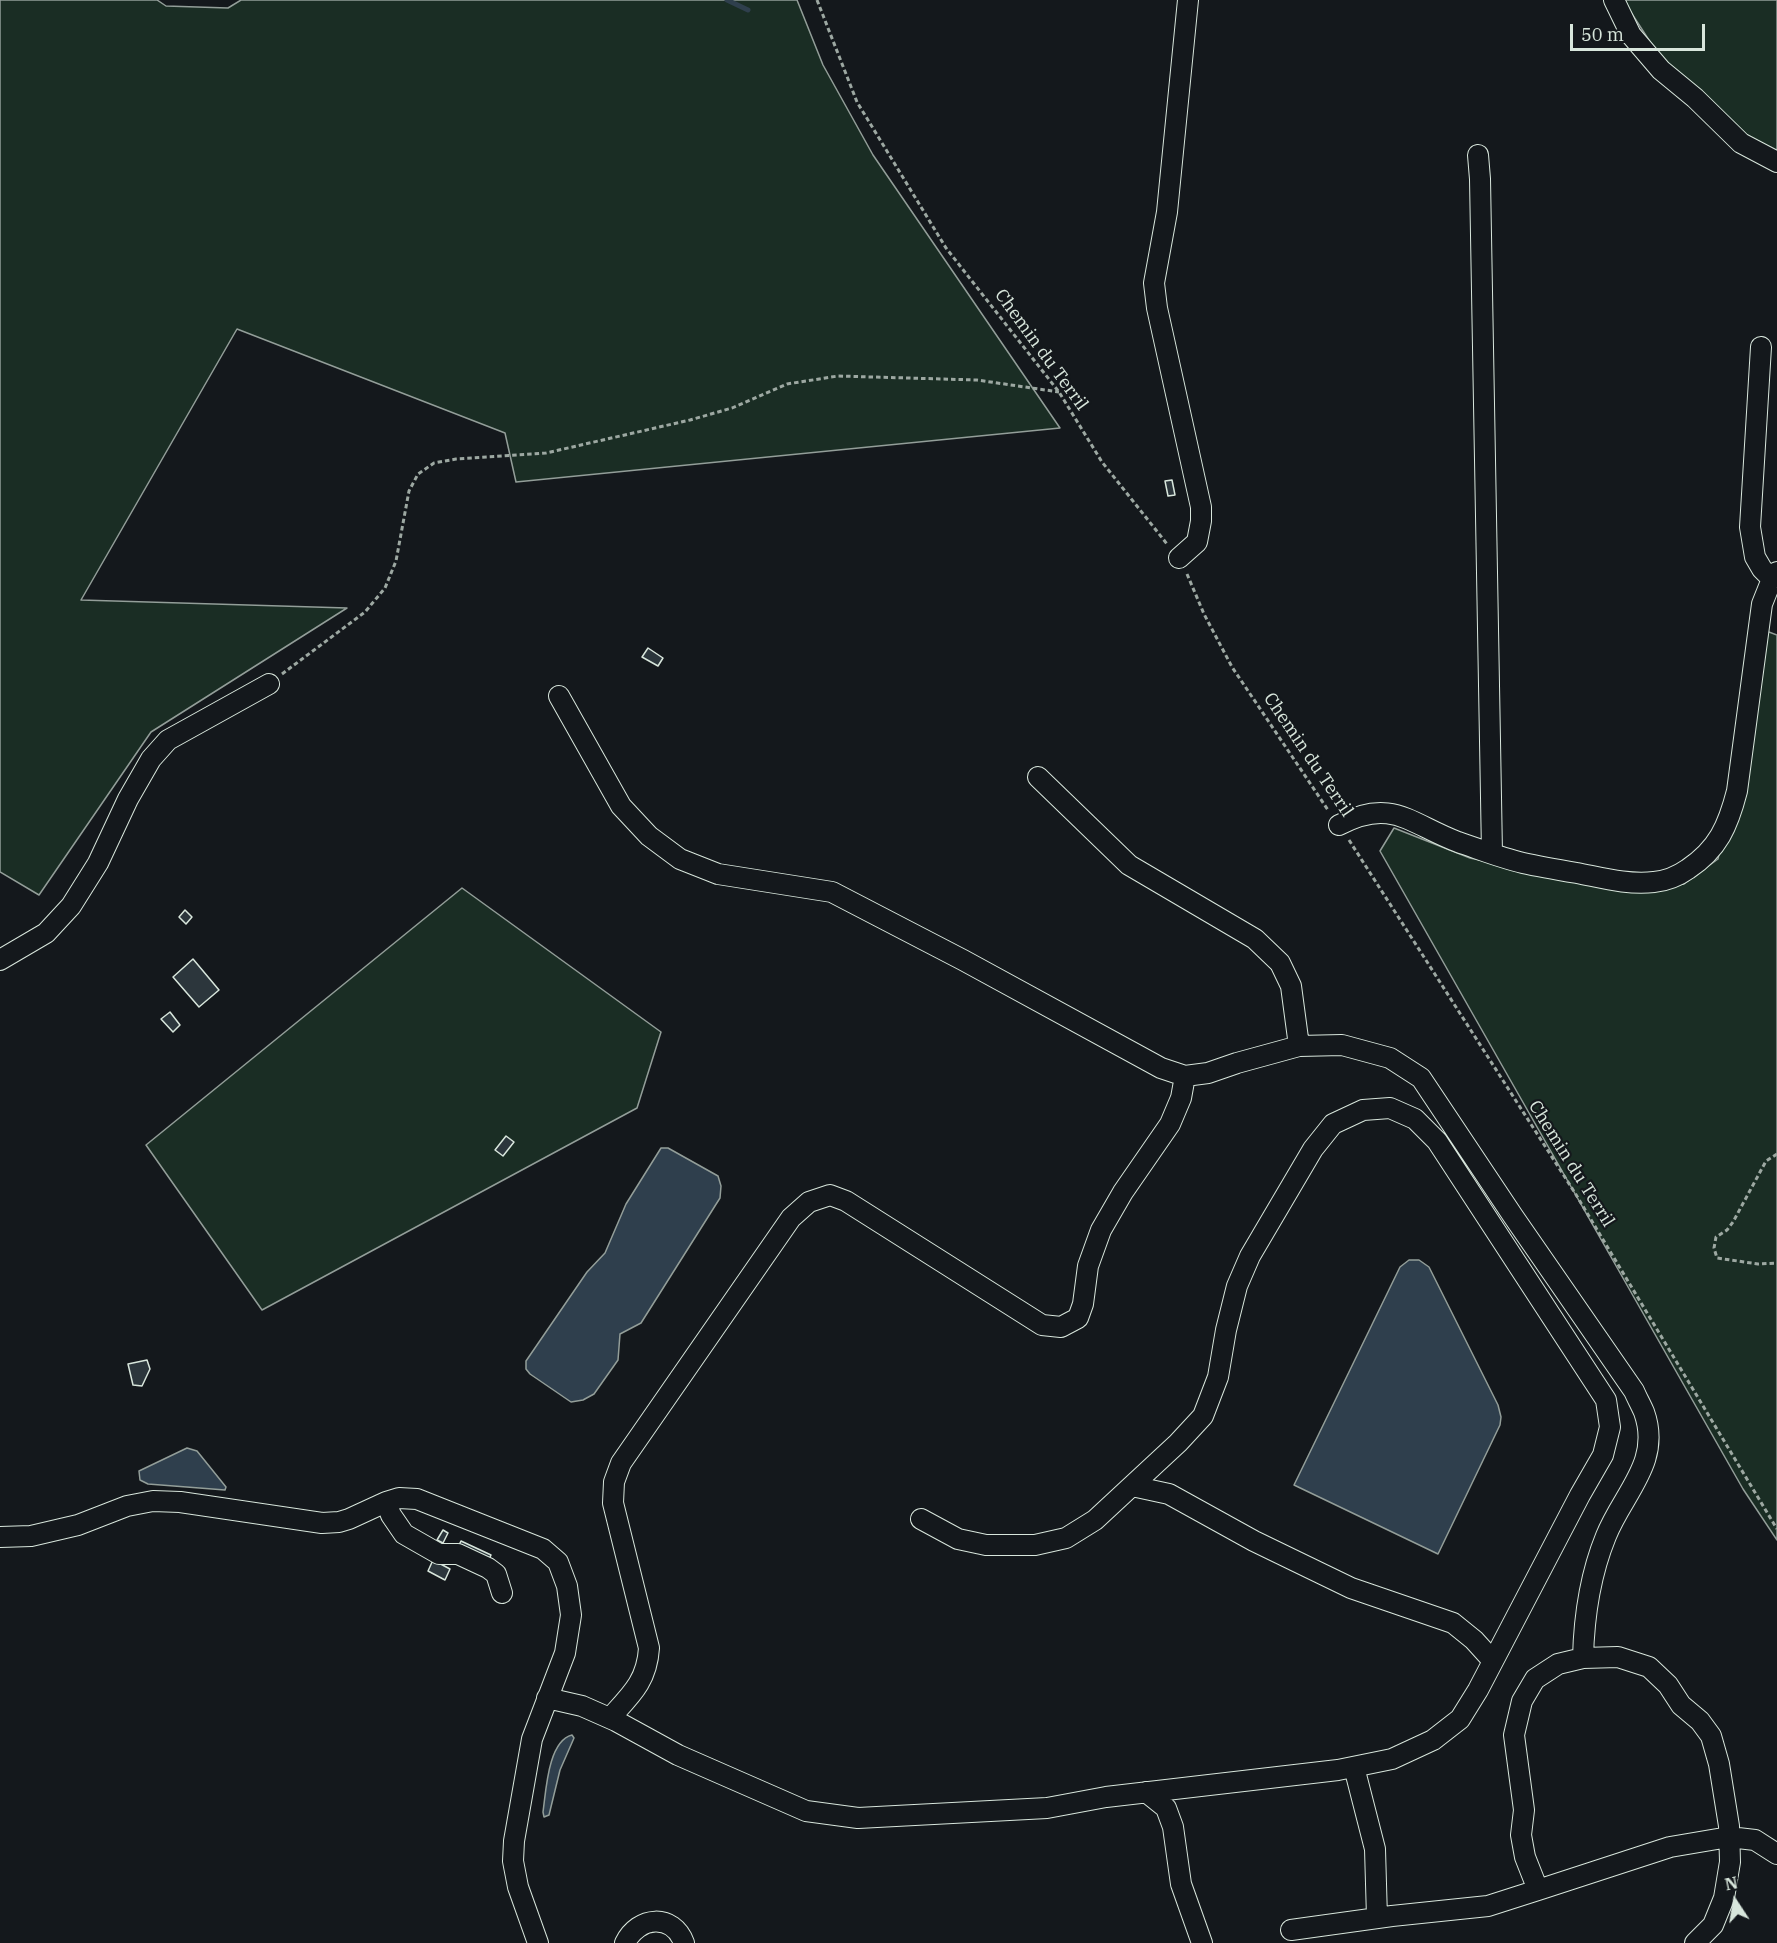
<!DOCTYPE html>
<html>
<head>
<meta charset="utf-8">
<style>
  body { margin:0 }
  #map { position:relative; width:1777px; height:1943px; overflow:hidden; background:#14181c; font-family:"IBM Plex Serif",serif }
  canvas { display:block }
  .north { position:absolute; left:1705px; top:1871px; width:60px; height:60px; -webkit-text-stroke:4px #14181c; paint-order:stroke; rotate:348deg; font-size:16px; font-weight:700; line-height:24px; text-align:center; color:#d8e6dc }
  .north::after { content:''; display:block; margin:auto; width:21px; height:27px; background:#d8e6dc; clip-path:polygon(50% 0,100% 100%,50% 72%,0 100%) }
  .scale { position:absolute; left:1570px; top:24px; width:135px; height:27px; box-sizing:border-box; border:3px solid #d8e6dc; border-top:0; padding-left:8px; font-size:18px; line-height:21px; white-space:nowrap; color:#d8e6dc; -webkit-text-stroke:4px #14181c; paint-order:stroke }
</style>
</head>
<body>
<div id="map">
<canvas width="1777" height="1943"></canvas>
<div class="north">N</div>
<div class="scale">50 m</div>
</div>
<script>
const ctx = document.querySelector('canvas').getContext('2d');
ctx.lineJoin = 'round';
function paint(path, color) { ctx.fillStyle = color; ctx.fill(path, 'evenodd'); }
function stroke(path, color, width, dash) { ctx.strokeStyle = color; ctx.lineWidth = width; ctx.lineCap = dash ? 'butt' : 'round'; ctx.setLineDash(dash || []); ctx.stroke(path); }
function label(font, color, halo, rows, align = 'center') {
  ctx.font = font + ' "IBM Plex Serif",serif'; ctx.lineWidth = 4.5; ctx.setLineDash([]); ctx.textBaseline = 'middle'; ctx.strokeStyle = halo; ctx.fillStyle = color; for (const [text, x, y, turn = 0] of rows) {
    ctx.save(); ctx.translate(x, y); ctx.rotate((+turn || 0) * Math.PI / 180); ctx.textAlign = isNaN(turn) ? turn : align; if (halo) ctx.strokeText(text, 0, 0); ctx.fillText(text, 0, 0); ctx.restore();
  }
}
const green = new Path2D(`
  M 0,0 L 157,0 L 166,6 L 228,8 L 241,0 L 797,0 L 823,65 L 873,155 L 1060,428 L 516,482 L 505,433 L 237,329 L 81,600 L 347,608 L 151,732 L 39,895 L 0,872 Z
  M 1623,0 L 1777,0 L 1777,154 L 1742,135 L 1658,54 Z
  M 1761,629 L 1777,635 L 1777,1540 L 1743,1489 L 1380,851 L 1394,828 L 1470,858 L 1557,877 L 1638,890 L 1684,884 L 1718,859 L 1743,737 Z
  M 462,888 L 661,1032 L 637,1108 L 262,1310 L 146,1145 Z`);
const water = new Path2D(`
  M 661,1148 L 668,1148 L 718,1176 L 721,1186 L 720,1198 L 641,1323 L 620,1334 L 618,1360 L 594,1394 L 583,1400 L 571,1402 L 530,1374 L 526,1369 L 526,1361 L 587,1272 L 605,1253 L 626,1204 Z
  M 1409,1260 L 1419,1260 L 1429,1267 L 1498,1405 L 1501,1417 L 1500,1425 L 1438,1554 L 1294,1485 L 1400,1267 Z
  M 187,1448 L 197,1451 L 226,1487 L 225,1490 L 148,1484 L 140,1480 L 139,1471 Z
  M 572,1735 L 574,1738 L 560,1770 L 549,1815 L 544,1817 L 543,1812 C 546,1791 548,1741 572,1735 Z`);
const stream = new Path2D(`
  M 727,0 L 748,10`);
const building = new Path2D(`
  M 1172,480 L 1175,495 L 1168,496 L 1165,481 Z
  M 648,648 L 663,658 L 658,666 L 642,657 Z
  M 185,910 L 192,917 L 186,924 L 179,917 Z
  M 193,959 L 219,990 L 199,1007 L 173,977 Z
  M 170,1012 L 180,1025 L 173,1032 L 161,1019 Z
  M 506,1136 L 514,1142 L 503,1156 L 495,1150 Z
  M 147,1360 L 150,1369 L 142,1386 L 133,1385 L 128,1364 Z
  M 443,1530 L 448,1533 L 443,1543 L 437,1540 Z
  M 461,1541 L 491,1555 L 488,1562 L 458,1547 Z
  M 433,1560 L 450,1569 L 445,1580 L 428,1571 Z`);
const path = new Path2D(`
  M 817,0 L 857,102 L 946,248 L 1059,392 L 1102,462 L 1167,544
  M 1187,574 L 1204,614 L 1232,667 L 1328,810
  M 282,674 L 365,612 L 385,588 L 396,561 L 409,491 L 418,474 L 434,463 L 456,459 L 546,453 L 690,420 L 732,408 L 787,384 L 838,376 L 977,380 L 1059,392
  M 1349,840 L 1575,1193 L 1777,1529
  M 1777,1154 L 1766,1161 L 1733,1222 L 1727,1230 L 1716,1237 L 1714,1248 L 1717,1258 L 1758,1264 L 1777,1263`);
const minor = new Path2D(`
  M 1614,0 L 1631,35 L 1661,70 L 1695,98 L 1741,143 L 1777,162
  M 1478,155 L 1480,179 L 1492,853
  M 1761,347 L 1750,527 L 1755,557 L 1762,569 L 1772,579
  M 1179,558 L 1197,542 L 1201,521 L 1201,507 L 1157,308 L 1154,283 L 1167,212 L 1188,0
  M 559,696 L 621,806 L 649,836 L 680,859 L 718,874 L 832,892 L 963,960 L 1161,1068 L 1185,1076 L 1208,1073 L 1237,1063 L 1299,1046 L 1342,1045 L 1390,1058 L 1421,1078 L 1513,1216 L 1634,1391 C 1637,1398 1641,1405 1644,1412 C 1662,1462 1623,1493 1606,1536 C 1590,1575 1584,1616 1583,1658
  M 1038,777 L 1129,865 L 1255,939 L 1280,963 L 1291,986 L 1299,1046
  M 1339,825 C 1392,797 1410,824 1458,842 C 1479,849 1501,858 1523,863 C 1541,867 1559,870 1577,873 C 1603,878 1628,885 1654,882 C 1666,881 1678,876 1688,869 C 1718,849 1728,826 1737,791 L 1762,604 L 1772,579 L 1777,572
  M 0,960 L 46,933 L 71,906 L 98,863 L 128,799 L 151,759 L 168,740 L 269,684
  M 1132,1486 L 1169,1494 L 1254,1541 L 1351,1588 L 1453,1623 L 1474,1640 L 1493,1661
  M 386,1502 L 391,1515 L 404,1534 L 439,1554 L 458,1554 L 488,1568 L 496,1574 L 502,1593
  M 0,1537 L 31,1536 L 78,1525 L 127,1506 L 153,1501 L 180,1502 L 322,1523 L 339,1522 L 349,1519 L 386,1502 L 399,1498 L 417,1499 L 543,1549 L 558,1562 L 567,1586 L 571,1615 L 565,1653 L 532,1739 L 514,1841 L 513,1861 L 518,1887 L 538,1943
  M 547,1698 L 582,1706 L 616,1721 L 678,1755 L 806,1811 L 858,1818 L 1047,1808 L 1106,1797 L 1338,1770 L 1392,1759 L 1433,1740 L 1460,1719 L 1478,1690 L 1580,1495 L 1603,1455 L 1610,1427 L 1606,1400 L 1437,1141 L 1415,1119 L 1390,1108 L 1363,1110 L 1333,1124 L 1313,1149 L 1250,1256 L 1237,1286 L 1226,1330 L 1218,1377 L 1203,1416 L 1178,1443 L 1095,1520 L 1066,1538 L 1035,1545 L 986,1545 L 958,1539 L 921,1519
  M 610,1718 C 631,1695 647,1681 649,1648 L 613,1503 L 614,1482 L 621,1463 L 791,1218 L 809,1202 L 830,1195 L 846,1201 L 1042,1325 L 1061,1327 L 1078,1318 L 1083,1304 L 1088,1266 L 1101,1230 L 1123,1192 L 1170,1124 L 1181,1098 L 1185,1076
  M 1354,1767 L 1375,1849 L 1377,1918
  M 1146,1792 L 1166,1808 L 1173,1827 L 1181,1884 L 1202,1943
  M 1291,1930 L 1392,1916 L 1488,1906 L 1538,1890
  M 625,1943 C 638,1916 673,1913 684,1943
  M 1695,1943 L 1713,1925 L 1724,1898 L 1730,1862 L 1729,1826 L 1719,1764 L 1711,1736 L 1700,1721 L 1681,1705 L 1668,1685 L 1649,1667 L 1618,1657 L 1583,1658 L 1558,1664 L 1535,1679 L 1522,1701 L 1514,1735 L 1524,1810 L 1521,1835 L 1525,1857 L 1538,1890 L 1670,1847 L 1729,1837 L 1755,1840 L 1777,1854`);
const streetNames = [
  ["Chemin du Terril",1041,350,54],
  ["Chemin du Terril",1308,755,56],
  ["Chemin du Terril",1571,1164,58]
];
paint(green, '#1a2d24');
stroke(green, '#939e99', 1.5);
paint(water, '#2f3f4d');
stroke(water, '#939e99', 1.5);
stroke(stream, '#2f3f4d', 5);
paint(building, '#2c363c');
stroke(building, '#d8e6dc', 1.5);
stroke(minor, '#d8e6dc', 22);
stroke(path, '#9da8a2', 3, [4.5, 3]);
stroke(minor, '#14181c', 20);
label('18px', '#d8e6dc', '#14181c', streetNames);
</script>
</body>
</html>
